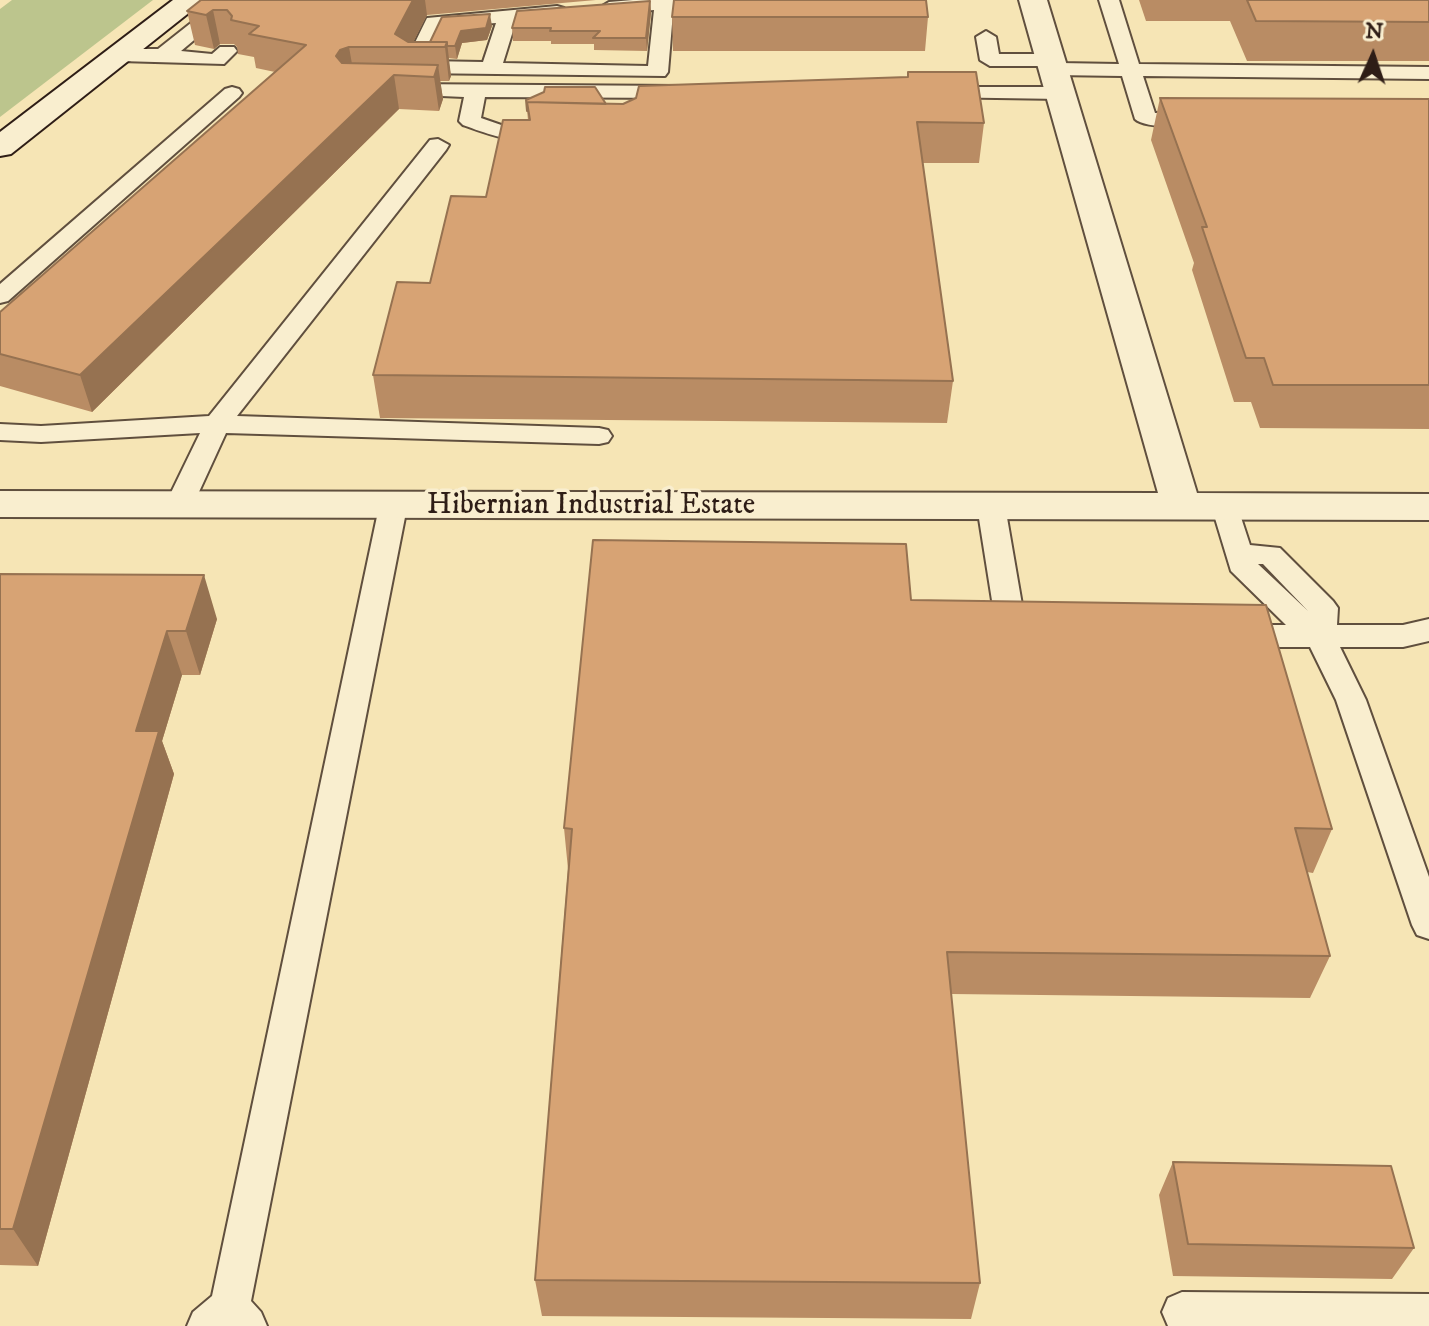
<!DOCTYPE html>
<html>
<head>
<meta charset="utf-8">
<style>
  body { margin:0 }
  #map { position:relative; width:1429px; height:1326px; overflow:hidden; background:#f6e5b5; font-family:"IM FELL DW Pica",serif }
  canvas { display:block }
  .north { position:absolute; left:1333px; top:16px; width:80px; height:80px; -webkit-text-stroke:6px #f9eecf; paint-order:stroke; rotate:3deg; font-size:22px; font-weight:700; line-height:32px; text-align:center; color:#2e1d16 }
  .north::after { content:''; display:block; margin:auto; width:28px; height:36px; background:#2e1d16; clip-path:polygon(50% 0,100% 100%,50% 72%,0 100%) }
</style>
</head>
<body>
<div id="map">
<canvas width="1429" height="1326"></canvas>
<div class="north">N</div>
</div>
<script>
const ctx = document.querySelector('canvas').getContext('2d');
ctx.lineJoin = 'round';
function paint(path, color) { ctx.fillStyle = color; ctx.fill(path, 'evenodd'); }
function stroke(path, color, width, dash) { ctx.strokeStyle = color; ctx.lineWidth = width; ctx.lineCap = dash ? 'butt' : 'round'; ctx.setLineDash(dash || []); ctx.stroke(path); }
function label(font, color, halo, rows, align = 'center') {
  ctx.font = font + ' "IM FELL DW Pica",serif'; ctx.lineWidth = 7; ctx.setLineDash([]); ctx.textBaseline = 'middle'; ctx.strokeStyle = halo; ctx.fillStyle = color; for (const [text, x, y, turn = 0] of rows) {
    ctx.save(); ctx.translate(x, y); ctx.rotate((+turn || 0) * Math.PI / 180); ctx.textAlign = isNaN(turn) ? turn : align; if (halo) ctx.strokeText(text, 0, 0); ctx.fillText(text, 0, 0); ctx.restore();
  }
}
const green = new Path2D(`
  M 12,0 L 153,0 L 0,117 L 0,9 Z`);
const lane = new Path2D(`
  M 220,0 L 242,0 L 181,51 L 212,54 L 220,47 L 234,47 L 237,51 L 224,64 L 120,61 L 110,55 L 120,49 L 158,49 Z
  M 633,0 L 674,0 L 668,72 L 665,76 L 413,73 L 403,67 L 427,18 L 557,6 L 564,8 L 567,12 L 564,16 L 516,21 L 503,63 L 648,66 L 654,10 L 609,14 L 599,8 L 609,2 ZM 496,23 L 483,62 L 426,61 L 441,27 Z
  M 1099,0 L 1119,0 L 1139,64 L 1429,67 L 1429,79 L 1143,76 L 1155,113 L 1196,113 L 1207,119 C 1197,129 1145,129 1135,119 L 1122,76 L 1054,75 L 1047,73 L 1046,66 L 990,66 L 980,60 L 976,37 L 986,31 L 996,37 L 999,54 L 1051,54 L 1058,56 L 1059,63 L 1119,64 Z
  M 403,84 L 679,86 L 689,92 L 679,98 L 485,97 L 481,118 L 507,127 L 547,129 L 550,134 C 534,152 482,132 463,125 L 459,121 L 464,97 L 396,94 L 393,90 L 396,86 Z
  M 232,87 L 239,89 L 242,93 L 239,97 L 8,301 L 0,303 L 0,284 L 225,89 Z
  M 939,87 L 1061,87 L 1071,93 L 1061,99 L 932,97 L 929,93 L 932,89 Z
  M 438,139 L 449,145 L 446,150 L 237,416 L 599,428 L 608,430 L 612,436 L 608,442 L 599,444 L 226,433 L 193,505 L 189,511 L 179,514 L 169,511 L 165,505 L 200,433 L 41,442 L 0,440 L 0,424 L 41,426 L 209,416 L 430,140 Z
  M 1225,496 L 1235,499 L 1250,545 L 1280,548 L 1333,601 L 1338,608 L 1337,625 L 1403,625 L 1429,619 L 1429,641 L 1403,647 L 1340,647 L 1366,700 L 1429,877 L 1429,939 L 1417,935 L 1412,925 L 1336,700 L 1310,647 L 1235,647 L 1225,644 L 1220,636 L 1225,628 L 1235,625 L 1286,625 L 1231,571 L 1211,505 L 1215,499 ZM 1258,564 L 1263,564 L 1308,611 Z
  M 991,497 L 1001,500 L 1005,506 L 1025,622 L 1033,625 L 1038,632 L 1033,639 L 1023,643 L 1002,639 L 997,632 L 977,506 L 981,500 Z
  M 393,498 L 403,501 L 407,507 L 251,1301 L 261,1312 L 267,1326 L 187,1326 L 193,1312 L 212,1296 L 379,507 L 383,501 Z
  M 1182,1292 L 1429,1294 L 1429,1326 L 1168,1326 L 1162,1312 L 1168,1298 Z`);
const street = new Path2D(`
  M 1019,0 L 1047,0 L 1197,493 L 1429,494 L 1429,520 L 0,517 L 0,491 L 1158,493 Z`);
const secondary = new Path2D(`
  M 173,0 L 205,0 L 11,154 L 0,156 L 0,132 Z`);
const wall = new Path2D(`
  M 201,0 L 596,0 L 427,15 L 413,42 L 430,42 L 492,26 L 487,40 L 462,43 L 457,59 L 448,58 L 451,76 L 449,81 L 440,81 L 443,99 L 439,111 L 399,109 L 92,412 L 0,386 L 0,312 L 275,72 L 256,68 L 254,57 L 238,54 L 237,47 L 234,44 L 220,44 L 214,49 L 195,45 L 187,11 Z
  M 1139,0 L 1429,0 L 1429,61 L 1247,61 L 1230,21 L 1146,21 Z
  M 650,1 L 651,13 L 647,51 L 594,50 L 594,44 L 551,44 L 551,41 L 513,41 L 512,28 Z
  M 672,17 L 928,17 L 925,51 L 673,51 Z
  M 1160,98 L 1429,99 L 1429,429 L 1260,428 L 1251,402 L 1234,402 L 1192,270 L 1194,263 L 1151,140 Z
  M 526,100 L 984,123 L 979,163 L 923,163 L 953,381 L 947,423 L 380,418 L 373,375 L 430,283 L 486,197 L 528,120 Z
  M 0,574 L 217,619 L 200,675 L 182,675 L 162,741 L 174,774 L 38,1266 L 0,1265 Z
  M 911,600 L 1332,829 L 1313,873 L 1307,872 L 1330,956 L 1310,998 L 951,994 L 980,1283 L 971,1319 L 542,1316 L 535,1280 L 568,869 L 564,828 Z
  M 1173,1162 L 1414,1248 L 1392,1279 L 1173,1276 L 1159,1195 Z`);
const shadedWall = new Path2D(`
  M 413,0 L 425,0 L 427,15 L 411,47 L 395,34 Z
  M 650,1 L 651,13 L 647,51 L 646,38 Z
  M 213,10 L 220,44 L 214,49 L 206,15 Z
  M 490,14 L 492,26 L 487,40 L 462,43 L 457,59 L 455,46 L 461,31 Z
  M 447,42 L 451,76 L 449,81 L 445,47 Z
  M 349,47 L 355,81 L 336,56 L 340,50 Z
  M 438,65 L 443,99 L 439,111 L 434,77 Z
  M 394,75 L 399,109 L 92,412 L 80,375 Z
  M 204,575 L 217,619 L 200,675 L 186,631 Z
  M 167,631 L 182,675 L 162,741 L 174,774 L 38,1266 L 13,1229 L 136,731 Z`);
const building = new Path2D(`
  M 201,0 L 413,0 L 395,34 L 408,42 L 447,42 L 445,47 L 349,47 L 340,50 L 336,56 L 342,63 L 438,65 L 434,77 L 394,75 L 80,375 L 0,354 L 0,312 L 306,45 L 249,34 L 259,26 L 231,20 L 232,16 L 227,10 L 213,10 L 206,15 L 187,11 Z
  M 674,0 L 926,0 L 928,17 L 672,17 Z
  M 1247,0 L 1429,0 L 1429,22 L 1256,21 Z
  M 650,1 L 646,38 L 593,38 L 600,31 L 550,31 L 551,28 L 512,28 L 517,11 Z
  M 490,14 L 486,28 L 461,31 L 455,46 L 447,46 L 447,42 L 430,42 L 442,17 Z
  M 908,72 L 976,72 L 984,123 L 917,122 L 953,381 L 373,375 L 397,282 L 430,283 L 451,196 L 486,197 L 503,120 L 530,120 L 527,102 L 623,104 L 636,98 L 639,86 L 908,77 Z
  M 545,87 L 595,87 L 606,104 L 527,102 L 527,111 L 526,100 L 544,92 Z
  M 1160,98 L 1429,99 L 1429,385 L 1273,385 L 1264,358 L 1246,358 L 1202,227 L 1207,227 Z
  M 593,540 L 906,544 L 911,600 L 1266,605 L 1332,829 L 1295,828 L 1330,956 L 947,952 L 980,1283 L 535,1280 L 572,829 L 564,828 Z
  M 0,574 L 204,575 L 186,631 L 167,631 L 136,731 L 159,731 L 13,1229 L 0,1229 Z
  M 1173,1162 L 1391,1166 L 1414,1248 L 1188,1244 Z`);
const streetNames = [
  ["Hibernian Industrial Estate",591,507]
];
paint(green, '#bcc58d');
stroke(lane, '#604f3e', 4);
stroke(street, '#604f3e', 4);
stroke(secondary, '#2e1d16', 4);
paint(lane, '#f9eecf');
paint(street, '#f9eecf');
paint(secondary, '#f9eecf');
paint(wall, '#b98c64');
paint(shadedWall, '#967251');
paint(building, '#d7a374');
stroke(building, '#967251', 2);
label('30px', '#2e1d16', '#f9eecf', streetNames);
</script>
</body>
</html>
